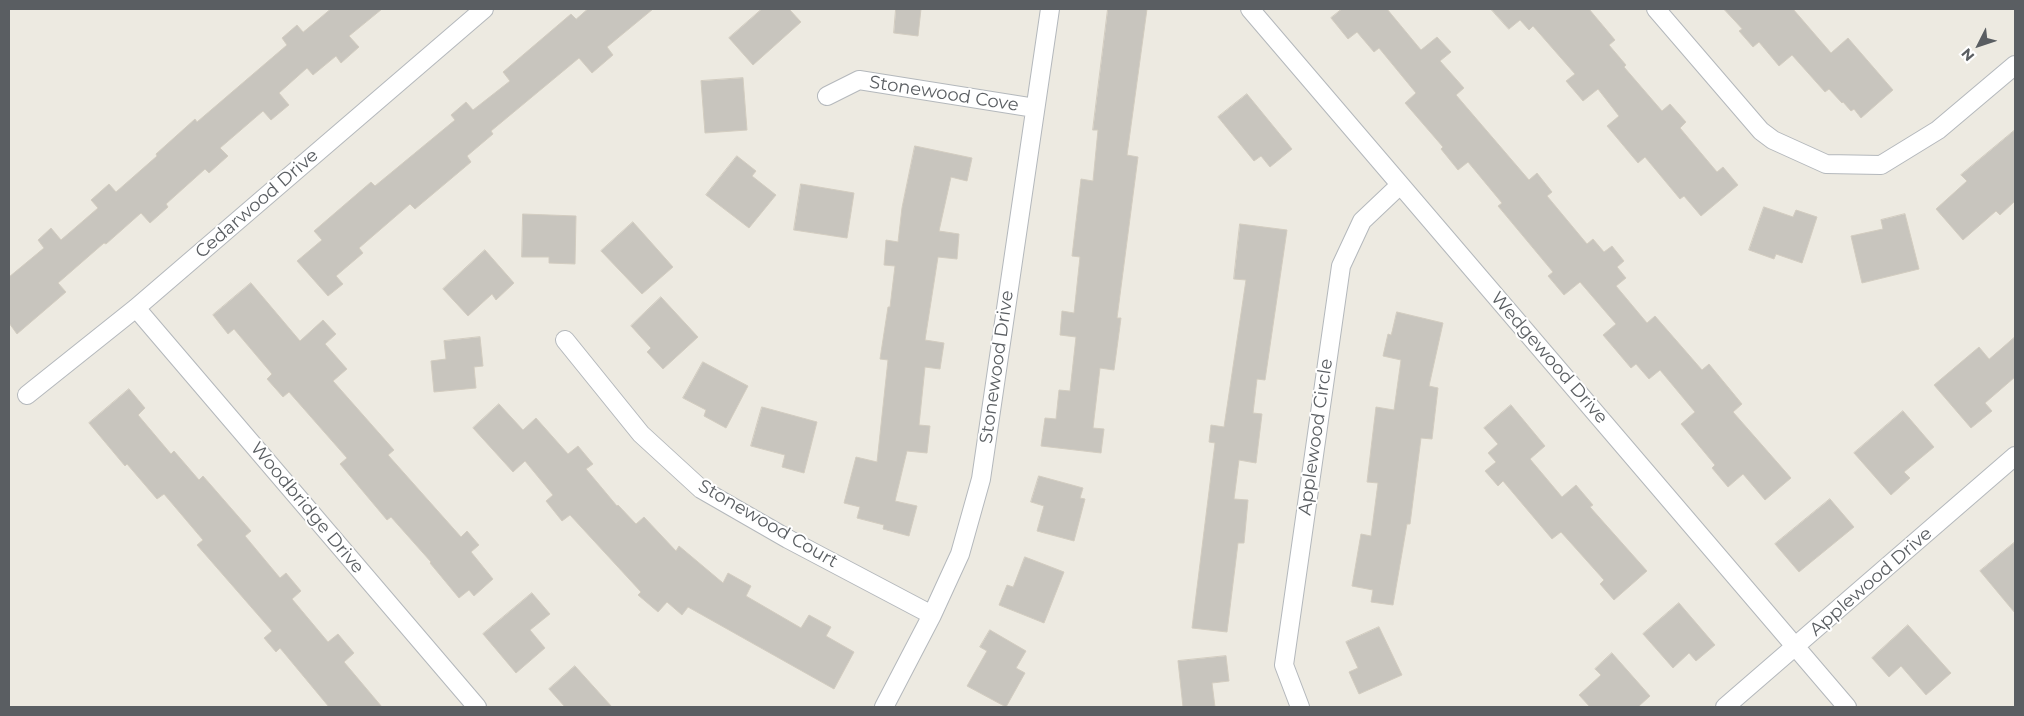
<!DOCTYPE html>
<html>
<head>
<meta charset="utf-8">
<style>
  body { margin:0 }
  #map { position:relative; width:2024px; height:716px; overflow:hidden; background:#edeae1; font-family:Montserrat,sans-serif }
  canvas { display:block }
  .frame { position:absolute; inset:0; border:10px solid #5a5e62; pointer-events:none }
  .north { position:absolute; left:1954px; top:20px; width:50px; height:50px; -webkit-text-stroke:4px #fff; paint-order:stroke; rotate:229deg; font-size:14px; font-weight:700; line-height:20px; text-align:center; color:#5a5e62 }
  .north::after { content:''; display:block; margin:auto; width:18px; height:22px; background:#5a5e62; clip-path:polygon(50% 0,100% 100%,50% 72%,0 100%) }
</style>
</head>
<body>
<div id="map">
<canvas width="2024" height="716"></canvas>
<div class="frame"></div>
<div class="north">N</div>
</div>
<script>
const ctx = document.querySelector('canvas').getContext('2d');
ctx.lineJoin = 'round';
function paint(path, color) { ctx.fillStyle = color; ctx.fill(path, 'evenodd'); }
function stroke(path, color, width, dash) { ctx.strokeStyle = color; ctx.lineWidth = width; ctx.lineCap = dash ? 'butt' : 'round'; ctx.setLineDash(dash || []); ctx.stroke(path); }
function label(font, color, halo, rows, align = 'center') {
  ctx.font = font + ' Montserrat,sans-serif'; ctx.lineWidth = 4; ctx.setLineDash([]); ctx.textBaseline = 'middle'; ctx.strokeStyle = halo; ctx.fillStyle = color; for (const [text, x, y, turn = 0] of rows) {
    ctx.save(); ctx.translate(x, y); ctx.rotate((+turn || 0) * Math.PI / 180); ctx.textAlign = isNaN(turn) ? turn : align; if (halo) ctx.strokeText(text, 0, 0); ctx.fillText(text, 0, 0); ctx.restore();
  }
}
const building = new Path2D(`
  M 331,9 L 382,9 L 349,36 L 359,47 L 341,63 L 336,56 L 313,75 L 307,68 L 279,93 L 289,105 L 271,120 L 263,111 L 220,148 L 228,156 L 209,173 L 205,169 L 166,204 L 168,207 L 150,223 L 141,213 L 106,244 L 104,243 L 58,283 L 66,292 L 17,334 L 9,323 L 9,277 L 44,248 L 38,240 L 51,228 L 61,240 L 98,208 L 91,200 L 109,184 L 116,192 L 157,156 L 156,154 L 195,119 L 197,122 L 287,45 L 282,38 L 297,25 L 303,32 Z
  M 588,9 L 653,9 L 607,47 L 613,55 L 592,73 L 579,58 L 491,131 L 493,134 L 467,156 L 471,162 L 415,209 L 410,204 L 359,248 L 363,253 L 336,276 L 343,284 L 328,296 L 297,261 L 322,240 L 314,231 L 371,182 L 375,186 L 455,120 L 451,115 L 466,102 L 473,110 L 510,81 L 503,72 L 571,14 L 576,19 Z
  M 762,9 L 789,9 L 801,22 L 753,65 L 729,38 Z
  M 896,9 L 921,9 L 918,36 L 894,33 Z
  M 1108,9 L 1147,9 L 1127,155 L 1138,157 L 1117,318 L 1121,318 L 1114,370 L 1100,368 L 1093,428 L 1104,429 L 1101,453 L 1041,446 L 1045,418 L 1056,419 L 1059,390 L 1070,391 L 1076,337 L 1060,335 L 1062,311 L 1074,313 L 1080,257 L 1072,256 L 1081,179 L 1093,181 L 1098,130 L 1093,130 Z
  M 1342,9 L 1387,9 L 1421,50 L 1437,37 L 1451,52 L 1440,61 L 1464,88 L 1456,95 L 1529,180 L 1537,173 L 1552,192 L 1547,196 L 1587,244 L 1593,239 L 1604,252 L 1612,246 L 1624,261 L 1617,267 L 1626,278 L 1616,286 L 1647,323 L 1655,316 L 1702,370 L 1709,364 L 1742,404 L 1733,412 L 1791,478 L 1765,500 L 1743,474 L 1728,487 L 1712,468 L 1715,465 L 1681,424 L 1695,412 L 1660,370 L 1649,379 L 1636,364 L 1631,368 L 1603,335 L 1616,324 L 1580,282 L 1564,295 L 1548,276 L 1553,272 L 1498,206 L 1502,203 L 1468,162 L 1458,170 L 1441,149 L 1443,147 L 1405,103 L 1416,93 L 1379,48 L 1374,52 L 1357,32 L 1348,39 L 1331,18 Z
  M 1491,9 L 1589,9 L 1615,40 L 1609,45 L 1626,65 L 1624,67 L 1662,111 L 1670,104 L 1686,122 L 1680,128 L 1717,172 L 1723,167 L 1738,185 L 1701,216 L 1684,196 L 1680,199 L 1645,157 L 1638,163 L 1607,126 L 1619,116 L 1598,89 L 1583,101 L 1566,81 L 1575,74 L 1533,26 L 1529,30 L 1520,20 L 1509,29 Z
  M 1724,9 L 1793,9 L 1831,53 L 1848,38 L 1893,90 L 1861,118 L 1854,109 L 1851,111 L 1843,102 L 1842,103 L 1829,89 L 1825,92 L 1792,55 L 1779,66 L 1759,42 L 1753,47 L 1739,31 L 1742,29 Z
  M 743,78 L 747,130 L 705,133 L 701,81 Z
  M 1247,94 L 1292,149 L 1270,167 L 1261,156 L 1254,161 L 1218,117 Z
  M 2015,130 L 2015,201 L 2000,215 L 1996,211 L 1963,240 L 1936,209 L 1967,181 L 1961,175 Z
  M 915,146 L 972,158 L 967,181 L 951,177 L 939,231 L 959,234 L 957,259 L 938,257 L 925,340 L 944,343 L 940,369 L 925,367 L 919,425 L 930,426 L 927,453 L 907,451 L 895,501 L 917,506 L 909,536 L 883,529 L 884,525 L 857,518 L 860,507 L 844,503 L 856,457 L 877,462 L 888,360 L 880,359 L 888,307 L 890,307 L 895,266 L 884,265 L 886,240 L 898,242 L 902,208 Z
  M 737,156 L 756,171 L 752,176 L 776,195 L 749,228 L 706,195 Z
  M 801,184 L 854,193 L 847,238 L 794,230 Z
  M 1764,207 L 1793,217 L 1796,210 L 1817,217 L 1802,263 L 1776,254 L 1774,259 L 1749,250 Z
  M 523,214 L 576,216 L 575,264 L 549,263 L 549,257 L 522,257 Z
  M 1905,214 L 1919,269 L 1862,283 L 1851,236 L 1883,229 L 1881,220 Z
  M 633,222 L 673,267 L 642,294 L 601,251 Z
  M 1240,224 L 1287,230 L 1265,380 L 1257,379 L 1253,413 L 1262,414 L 1256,463 L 1239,460 L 1234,499 L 1248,500 L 1244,543 L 1238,543 L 1227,632 L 1192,628 L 1215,443 L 1209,442 L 1211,425 L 1224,427 L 1246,280 L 1234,279 Z
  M 485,250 L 514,283 L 496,300 L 492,294 L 468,316 L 443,289 Z
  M 251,283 L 300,341 L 323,320 L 336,334 L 325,344 L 347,369 L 333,381 L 394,450 L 388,455 L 461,537 L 467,531 L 479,545 L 471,552 L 493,579 L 474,596 L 469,590 L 459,598 L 430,563 L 431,562 L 391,517 L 387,520 L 340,464 L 347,458 L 289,392 L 283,397 L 267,379 L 272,374 L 234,329 L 228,334 L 213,315 Z
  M 661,297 L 698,337 L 663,369 L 647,352 L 651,348 L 631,326 Z
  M 1397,312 L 1443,323 L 1429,386 L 1438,388 L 1432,439 L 1421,438 L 1410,524 L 1407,524 L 1393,605 L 1371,602 L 1373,590 L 1352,586 L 1361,534 L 1371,536 L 1378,483 L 1367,482 L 1376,407 L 1394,410 L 1401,360 L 1383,356 L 1388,334 L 1391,335 Z
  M 480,337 L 483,366 L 474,367 L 476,388 L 434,392 L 431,361 L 446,359 L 444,341 Z
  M 2015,337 L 2015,377 L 1985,403 L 1992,411 L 1971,428 L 1934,385 L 1979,347 L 1989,359 Z
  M 703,362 L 748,386 L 726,428 L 704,416 L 706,410 L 683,398 Z
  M 129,389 L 145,408 L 138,415 L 171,454 L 174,451 L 199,480 L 203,476 L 251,531 L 245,536 L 280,578 L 286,573 L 301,591 L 292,599 L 328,642 L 338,634 L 354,653 L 344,662 L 382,707 L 329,707 L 280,648 L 276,652 L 264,638 L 272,631 L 197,545 L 203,540 L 164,494 L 157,499 L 127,464 L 125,466 L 89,423 Z
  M 499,404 L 523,430 L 536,418 L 568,454 L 578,446 L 593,464 L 586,469 L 617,506 L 618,505 L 636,524 L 644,517 L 676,551 L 679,546 L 723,583 L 728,573 L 751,586 L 746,596 L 801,628 L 809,615 L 831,627 L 826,636 L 854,652 L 834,689 L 688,607 L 682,615 L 667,602 L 658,612 L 638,595 L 641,592 L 570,515 L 562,521 L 546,501 L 553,495 L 525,461 L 513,472 L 473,428 Z
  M 1511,405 L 1545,446 L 1530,459 L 1562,497 L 1576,485 L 1593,505 L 1590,507 L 1647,571 L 1614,600 L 1600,584 L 1604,580 L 1561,532 L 1552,539 L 1503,481 L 1498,486 L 1485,471 L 1496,462 L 1488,453 L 1498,444 L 1484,428 Z
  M 762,407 L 817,422 L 804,473 L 782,467 L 785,455 L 751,446 Z
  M 1903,411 L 1934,447 L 1904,472 L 1910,478 L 1891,495 L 1854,453 Z
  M 1039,476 L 1083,488 L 1080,498 L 1085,499 L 1074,541 L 1037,531 L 1044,506 L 1031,502 Z
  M 1830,499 L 1854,527 L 1799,572 L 1775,544 Z
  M 2015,542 L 2015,613 L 1980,571 Z
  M 1025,557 L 1064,572 L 1044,623 L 999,605 L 1007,585 L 1013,587 Z
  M 532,593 L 550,614 L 530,630 L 545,648 L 516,673 L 483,634 Z
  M 1679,603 L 1715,645 L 1696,661 L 1689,653 L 1673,668 L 1643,634 Z
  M 1908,625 L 1951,673 L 1926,695 L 1901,666 L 1889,677 L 1872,658 Z
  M 1379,627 L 1402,675 L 1359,694 L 1349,672 L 1358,668 L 1346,642 Z
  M 990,630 L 1026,651 L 1016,668 L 1025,673 L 1006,707 L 967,686 L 987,651 L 980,647 Z
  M 1612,653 L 1650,696 L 1638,707 L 1590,707 L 1579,695 L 1601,675 L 1595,669 Z
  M 1226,656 L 1229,681 L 1212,683 L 1215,707 L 1183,707 L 1178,661 Z
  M 575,666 L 612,707 L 565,707 L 549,689 Z`);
const street = new Path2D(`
  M 1250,9 L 1847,707
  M 1656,9 L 1761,131 L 1773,140 L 1826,164 L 1881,165 L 1938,130 L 2015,65
  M 827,96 L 859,80 L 1035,108
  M 136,308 L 477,707
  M 565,340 L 641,434 L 701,489 L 788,539 L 932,615
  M 27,395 L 136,308 L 484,9
  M 884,707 L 932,615 L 960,554 L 981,479 L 1050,9
  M 1300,707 L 1284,665 L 1341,266 L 1362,221 L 1400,185
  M 1725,707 L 2015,456`);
const streetNames = [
  ["Stonewood Cove",944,94,9],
  ["Cedarwood Drive",257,204,-41],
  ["Wedgewood Drive",1549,358,49],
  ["Stonewood Drive",997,367,-82],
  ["Applewood Circle",1316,437,-82],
  ["Woodbridge Drive",307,508,50],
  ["Stonewood Court",768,524,30],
  ["Applewood Drive",1871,582,-41]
];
paint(building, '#c8c5be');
stroke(building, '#d2ccc0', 1);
stroke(street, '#b4b8bc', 20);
stroke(street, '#fff', 18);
label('18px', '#5a5e62', '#fff', streetNames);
</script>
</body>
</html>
